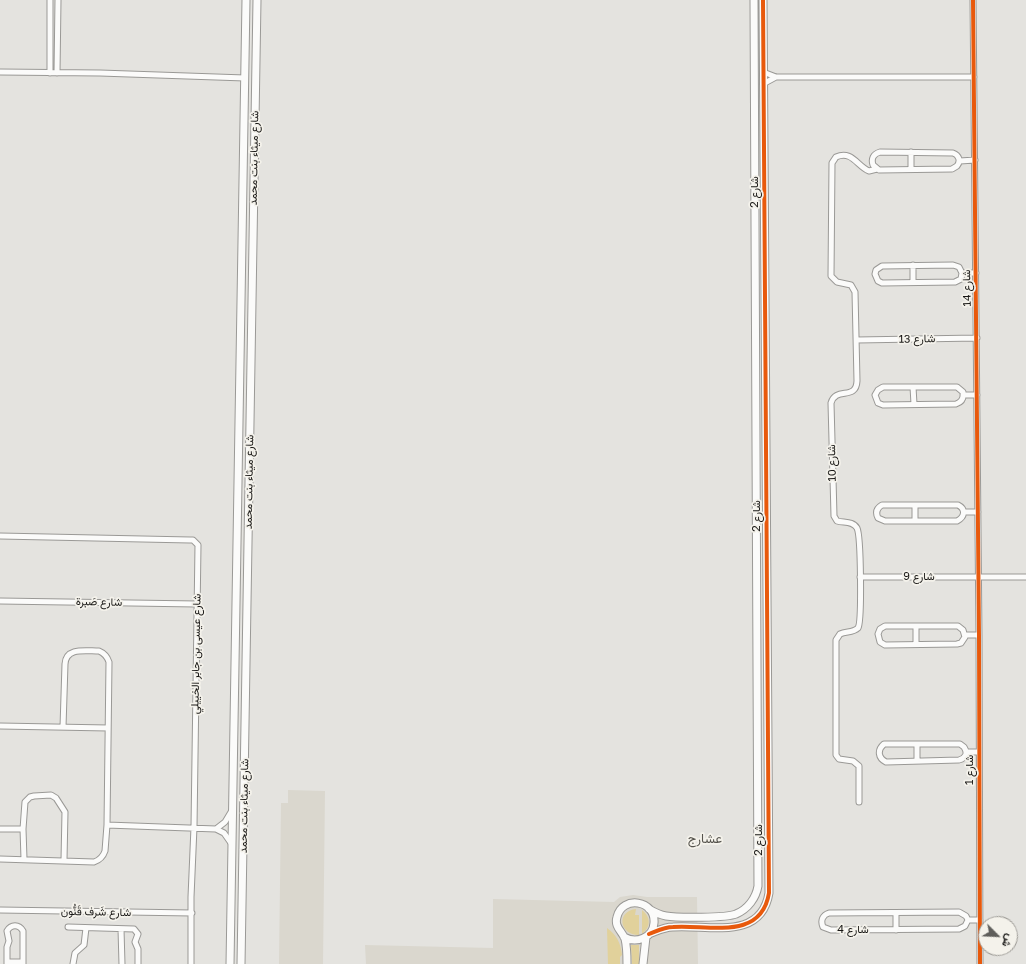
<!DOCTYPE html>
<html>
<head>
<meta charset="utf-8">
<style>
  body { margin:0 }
  #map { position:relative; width:1026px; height:964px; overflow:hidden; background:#e4e3df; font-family:"Golos Text",Vazirmatn,sans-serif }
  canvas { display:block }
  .north { position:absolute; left:978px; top:916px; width:40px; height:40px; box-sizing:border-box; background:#f4f2eb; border:1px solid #9c9a95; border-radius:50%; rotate:114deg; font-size:11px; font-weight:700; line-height:16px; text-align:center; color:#171614 }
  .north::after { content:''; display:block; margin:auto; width:14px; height:18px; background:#5f5e5b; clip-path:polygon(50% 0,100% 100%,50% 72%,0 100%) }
</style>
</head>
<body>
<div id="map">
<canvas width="1026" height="964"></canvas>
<div class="north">ش</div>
</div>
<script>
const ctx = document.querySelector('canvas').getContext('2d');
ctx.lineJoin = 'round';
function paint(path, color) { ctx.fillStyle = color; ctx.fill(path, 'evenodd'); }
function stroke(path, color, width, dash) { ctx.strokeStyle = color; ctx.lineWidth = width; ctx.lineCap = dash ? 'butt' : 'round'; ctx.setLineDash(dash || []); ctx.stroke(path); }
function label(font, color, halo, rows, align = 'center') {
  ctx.font = font + ' "Golos Text",Vazirmatn,sans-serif'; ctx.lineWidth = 3.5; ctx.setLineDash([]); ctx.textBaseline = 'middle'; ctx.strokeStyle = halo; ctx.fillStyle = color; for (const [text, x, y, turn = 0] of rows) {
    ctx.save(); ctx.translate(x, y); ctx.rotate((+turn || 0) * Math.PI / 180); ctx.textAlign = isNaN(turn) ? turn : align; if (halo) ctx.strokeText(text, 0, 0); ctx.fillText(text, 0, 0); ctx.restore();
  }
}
const built = new Path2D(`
  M 288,790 L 325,791 L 323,964 L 279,964 L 281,803 L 288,803 Z
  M 633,895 L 647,897 L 697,897 L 698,964 L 366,964 L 365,945 L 493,948 L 493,899 L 614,902 L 620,897 Z`);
const green = new Path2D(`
  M 636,909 L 635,915 L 639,915 L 639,935 C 619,935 616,911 636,909 Z
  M 642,910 C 651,917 651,927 642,934 Z
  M 607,928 C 617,935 621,944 622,955 L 620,957 L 620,964 L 608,964 Z
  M 631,945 L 639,945 L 639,964 L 632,964 Z`);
const street = new Path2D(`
  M 973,0 L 979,635 L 980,964
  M 0,72 L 100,73 L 245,78
  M 763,72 L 776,77 L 974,77
  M 50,73 L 50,0
  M 57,73 L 58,0
  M 763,84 L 776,77
  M 880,152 L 953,153 C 959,155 961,161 957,166 L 952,169 L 879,170 L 873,165 C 871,159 873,154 880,152 Z
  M 911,152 L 911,169
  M 960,161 L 975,160
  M 913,265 L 913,282
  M 953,265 L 959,267 L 962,273 L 961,279 L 955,282 L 882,283 L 878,281 L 875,274 L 876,270 L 882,266 Z
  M 962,273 L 976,273
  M 857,340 L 977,338
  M 883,387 L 957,387 L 963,392 C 964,398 962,402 956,404 L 883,405 L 878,403 L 875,395 L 878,390 Z
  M 913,387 L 914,404
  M 963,395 L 977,395
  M 882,505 L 958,505 C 966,509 965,517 957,521 L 885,521 L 878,518 C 875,512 877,508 882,505 Z
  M 964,512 L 978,512
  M 915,521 L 915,505
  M 0,536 L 190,540 L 193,540 L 198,545 L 194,827 L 191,897 L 191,964
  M 860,577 L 1026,577
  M 0,601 L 197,604
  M 885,626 L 958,626 L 963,630 L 965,637 L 961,643 L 957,644 L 885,645 L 880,642 L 878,634 L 880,629 Z
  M 916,626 L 916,644
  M 965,635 L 979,635
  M 0,726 L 108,728
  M 884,744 L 960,744 L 964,747 C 968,753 966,758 959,760 L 886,762 C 878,758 877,750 884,744 Z
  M 917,744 L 917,761
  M 966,752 L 979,752
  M 859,802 L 859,766 L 853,761 L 839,759 L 836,755 L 836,640 L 840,634 C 846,631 853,633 858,628 C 862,622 861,536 857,528 C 853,521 844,523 837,521 L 834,516 L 831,403 C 836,386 856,401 857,381 L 855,292 L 851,285 L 837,282 L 831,276 L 832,163 L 836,157 C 852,150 857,166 869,171 L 877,169
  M 107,825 L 216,829 L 224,833 L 231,843
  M 0,829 L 23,829
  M 216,829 L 225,822 L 231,812
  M 0,859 L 94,862 C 100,860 103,857 105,851 L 107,825 L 109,662 C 107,656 104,653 99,651 C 85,651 66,647 65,664 L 63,727
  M 24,859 L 23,829 L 25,802 L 30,797 L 34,796 L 51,795 L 56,798 L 65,812 L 64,860
  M 0,910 L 192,913
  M 959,912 L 966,916 L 968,920 L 965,926 L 959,929 L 831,930 L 823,927 C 820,920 823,915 829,913 Z
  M 896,913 L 896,930
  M 968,920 L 980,920
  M 68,927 L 134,929 L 138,934 L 135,942 L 138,949 L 138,964
  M 121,929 L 122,964
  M 7,962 L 23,962
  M 7,964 L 7,947 L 9,941 L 7,931 C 11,924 19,924 23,931 L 23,964
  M 73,964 L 75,953 L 84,945 L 86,928`);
const secondary = new Path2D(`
  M 649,909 C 654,912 660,915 666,916 C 677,918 727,918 736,914 C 748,909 756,898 758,886 L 754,0
  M 649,934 C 657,931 664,927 673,927 C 707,924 761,942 769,893 L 763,0
  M 624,937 C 636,944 653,938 654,923 C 656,900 622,895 617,917 C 614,927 622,931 625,939 C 627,947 627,956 627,964
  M 230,964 L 246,0
  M 241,964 L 257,0
  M 643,964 L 646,937`);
const cycleway = new Path2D(`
  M 973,0 L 979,635 L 980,964
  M 649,934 C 657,931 664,927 673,927 C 707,924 761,942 769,893 L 763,0`);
const streetNames = [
  ["شارع ميثاء بنت محمد",254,158,-89],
  ["شارع 2",755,192,-90],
  ["شارع 14",967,288,-91],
  ["شارع 13",917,339,-1],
  ["شارع 10",832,463,-91],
  ["شارع ميثاء بنت محمد",249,482,-89],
  ["شارع 2",757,516,-90],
  ["شارع 9",919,577],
  ["شارع صَبرة",99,602,1],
  ["شارع عيسى بن جابر الخييلي",196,654,-89],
  ["شارع 1",970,770,-90],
  ["شارع ميثاء بنت محمد",244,806,-89],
  ["شارع 2",759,840,-90],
  ["شارع شَرف قَنُّون",96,912,1],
  ["شارع 4",853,930]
];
const quarterNames = [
  ["عشارج",705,839]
];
paint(built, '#dad7ce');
paint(green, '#e1d19b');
stroke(street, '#9a9996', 7);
stroke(secondary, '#9a9996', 9);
stroke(street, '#fbfbfa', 5);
stroke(secondary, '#fbfbfa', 7);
stroke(cycleway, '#e8590c', 4);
label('11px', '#171614', '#f4f2eb', streetNames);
label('13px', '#55534d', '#f4f2eb', quarterNames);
</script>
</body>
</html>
